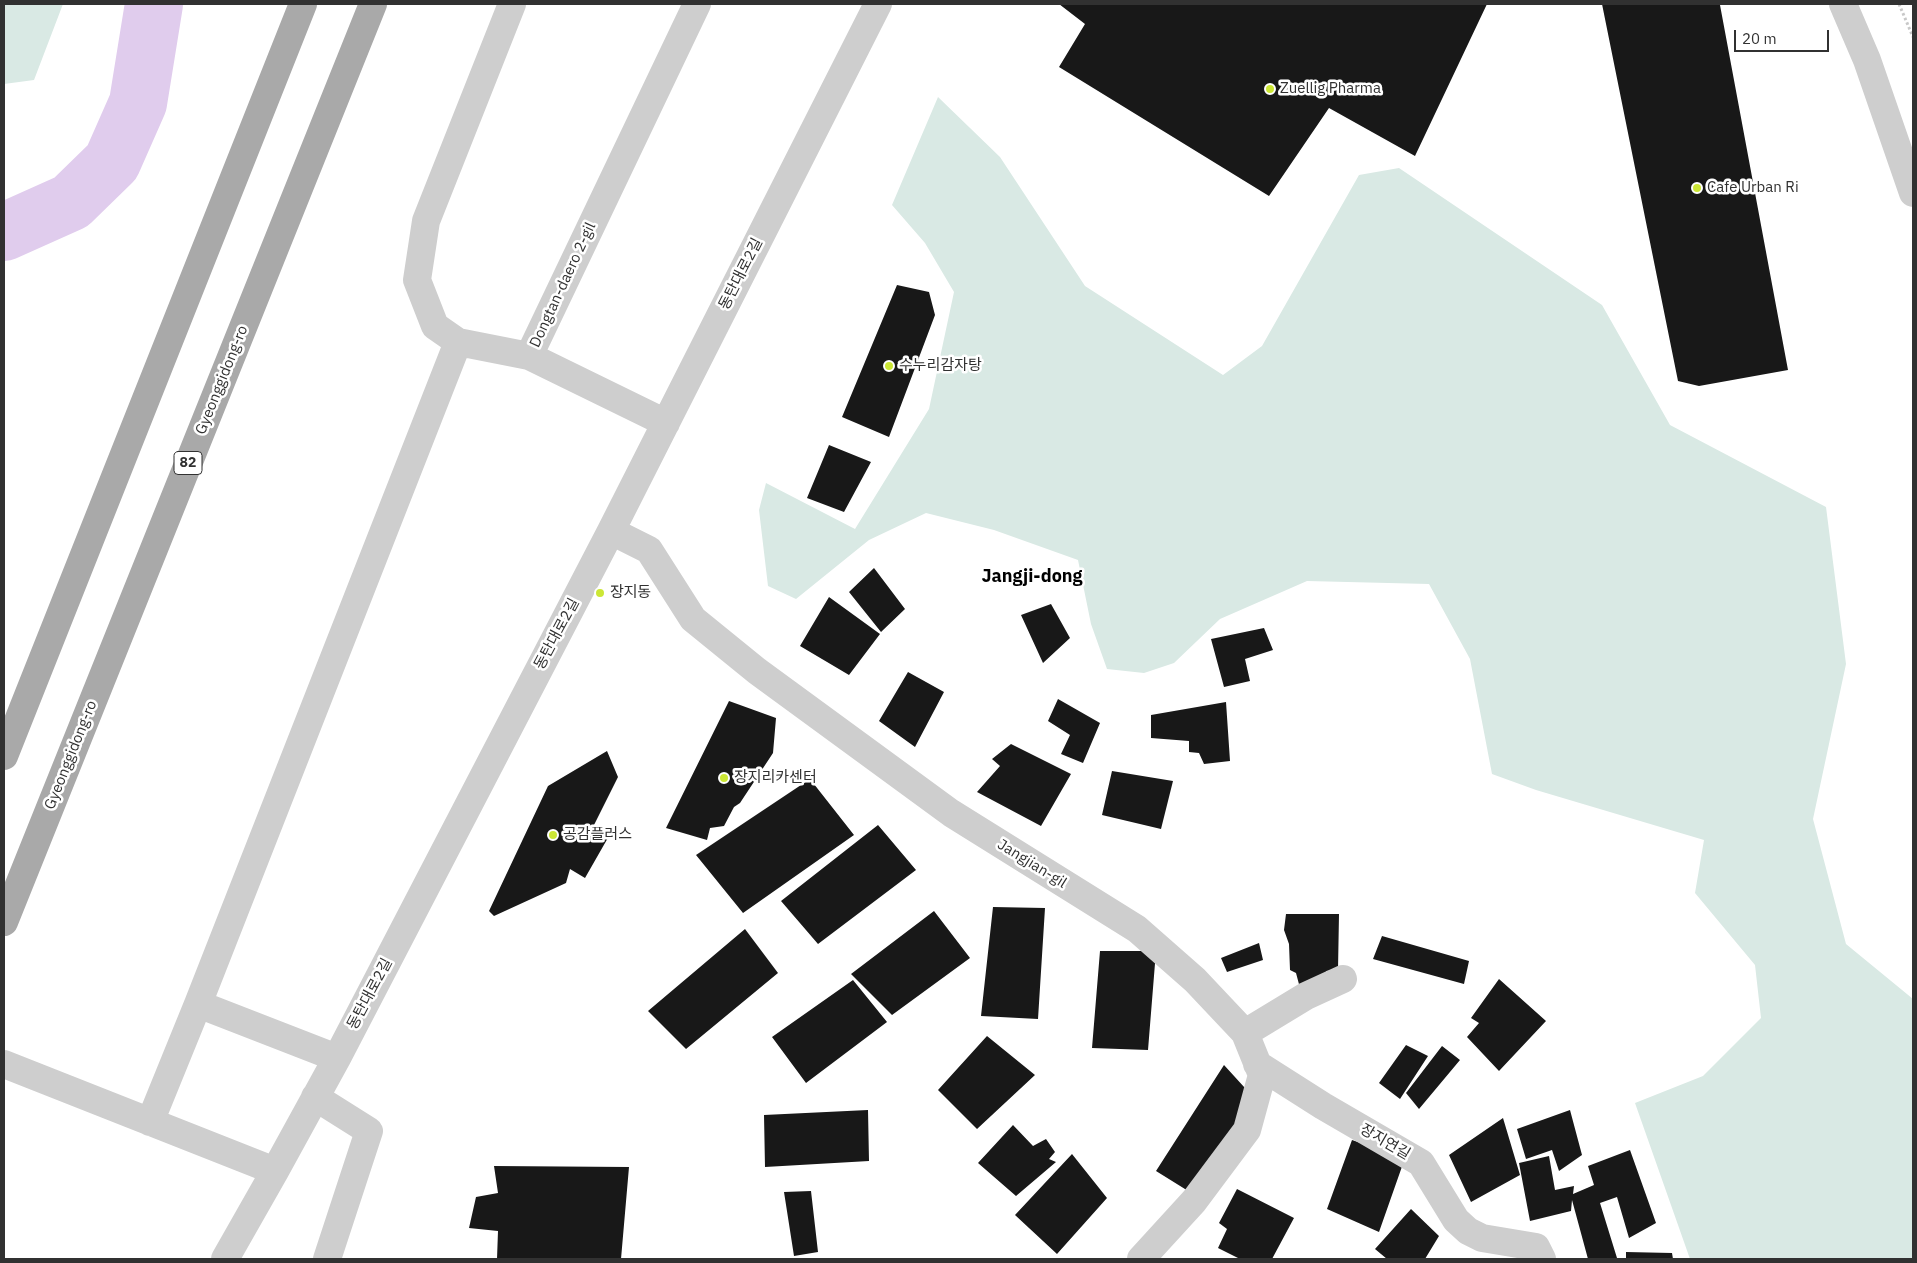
<!DOCTYPE html>
<html>
<head>
<meta charset="utf-8">
<style>
  body { margin:0 }
  #map { position:relative; width:1917px; height:1263px; overflow:hidden; background:#fff; font-family:"IBM Plex Sans",sans-serif }
  canvas { display:block }
  .frame { position:absolute; inset:0; border:5px solid #313131; pointer-events:none }
  .scale { position:absolute; left:1734px; top:30px; width:95px; height:22px; box-sizing:border-box; border:2px solid #313131; border-top:0; padding-left:6px; font-size:15px; line-height:18px; white-space:nowrap; color:#313131; -webkit-text-stroke:4px #fff; paint-order:stroke }
</style>
</head>
<body>
<div id="map">
<canvas width="1917" height="1263"></canvas>
<div class="frame"></div>
<div class="scale">20 m</div>
</div>
<script>
const ctx = document.querySelector('canvas').getContext('2d');
ctx.lineJoin = 'round';
function paint(path, color) { ctx.fillStyle = color; ctx.fill(path, 'evenodd'); }
function stroke(path, color, width, dash) { ctx.strokeStyle = color; ctx.lineWidth = width; ctx.lineCap = dash ? 'butt' : 'round'; ctx.setLineDash(dash || []); ctx.stroke(path); }
function label(font, color, halo, rows, align = 'center') {
  ctx.font = font + ' "IBM Plex Sans","Noto Sans KR",sans-serif'; ctx.lineWidth = 5; ctx.setLineDash([]); ctx.textBaseline = 'middle'; ctx.strokeStyle = halo; ctx.fillStyle = color; for (const [text, x, y, turn = 0] of rows) {
    ctx.save(); ctx.translate(x, y); ctx.rotate((+turn || 0) * Math.PI / 180); ctx.textAlign = isNaN(turn) ? turn : align; if (halo) ctx.strokeText(text, 0, 0); ctx.fillText(text, 0, 0); ctx.restore();
  }
}
const green = new Path2D(`
  M 4,4 L 63,4 L 34,80 L 4,84 Z
  M 938,97 L 1000,157 L 1085,286 L 1223,375 L 1262,346 L 1359,175 L 1399,168 L 1602,305 L 1670,425 L 1826,507 L 1846,664 L 1813,819 L 1846,944 L 1913,999 L 1913,1259 L 1690,1259 L 1635,1103 L 1703,1076 L 1761,1018 L 1755,965 L 1695,893 L 1704,840 L 1536,790 L 1492,774 L 1470,659 L 1429,584 L 1307,581 L 1220,619 L 1174,663 L 1144,673 L 1107,669 L 1091,624 L 1078,560 L 994,530 L 926,513 L 869,540 L 796,599 L 768,586 L 759,510 L 766,483 L 855,529 L 929,409 L 954,292 L 925,243 L 892,205 Z`);
const river = new Path2D(`
  M 4,232 L 71,202 L 112,162 L 138,103 L 154,4`);
const building = new Path2D(`
  M 1059,4 L 1487,4 L 1415,156 L 1329,108 L 1269,196 L 1059,67 L 1085,24 Z
  M 1602,4 L 1718,4 L 1720,5 L 1788,370 L 1699,386 L 1678,381 Z
  M 897,285 L 929,292 L 935,315 L 889,437 L 842,417 Z
  M 829,445 L 871,462 L 844,512 L 807,498 Z
  M 874,568 L 905,609 L 881,632 L 849,592 Z
  M 829,597 L 880,634 L 849,675 L 800,646 Z
  M 1051,604 L 1070,638 L 1043,663 L 1021,615 Z
  M 1264,628 L 1273,650 L 1245,659 L 1250,681 L 1224,687 L 1211,639 Z
  M 908,672 L 944,692 L 915,747 L 879,721 Z
  M 1058,699 L 1100,723 L 1083,763 L 1061,754 L 1070,735 L 1048,721 Z
  M 729,701 L 776,718 L 773,753 L 740,803 L 734,807 L 724,826 L 710,828 L 707,840 L 666,828 Z
  M 1226,702 L 1230,761 L 1204,764 L 1199,753 L 1189,752 L 1189,741 L 1151,738 L 1151,715 Z
  M 1011,744 L 1071,774 L 1041,826 L 977,792 L 1000,766 L 992,759 Z
  M 607,751 L 618,777 L 591,831 L 609,836 L 585,878 L 570,869 L 566,883 L 494,916 L 489,911 L 548,786 Z
  M 1112,771 L 1173,781 L 1161,829 L 1102,815 Z
  M 810,779 L 854,835 L 743,913 L 696,855 Z
  M 878,825 L 916,870 L 818,944 L 781,901 Z
  M 993,907 L 1045,908 L 1038,1019 L 981,1016 Z
  M 934,911 L 970,958 L 892,1015 L 851,974 Z
  M 1286,914 L 1339,914 L 1338,970 L 1326,971 L 1328,976 L 1300,988 L 1296,973 L 1290,970 L 1289,944 L 1284,930 Z
  M 745,929 L 778,973 L 686,1049 L 648,1011 Z
  M 1382,936 L 1469,961 L 1464,984 L 1373,959 Z
  M 1259,943 L 1263,960 L 1227,972 L 1221,958 Z
  M 1100,951 L 1156,951 L 1148,1050 L 1092,1048 Z
  M 1499,979 L 1546,1021 L 1499,1071 L 1467,1037 L 1479,1023 L 1471,1018 Z
  M 853,980 L 887,1022 L 806,1083 L 772,1037 Z
  M 987,1036 L 1035,1075 L 977,1129 L 938,1090 Z
  M 1406,1045 L 1428,1056 L 1400,1099 L 1379,1083 Z
  M 1442,1046 L 1460,1060 L 1419,1109 L 1406,1093 Z
  M 1224,1065 L 1255,1099 L 1193,1194 L 1156,1171 Z
  M 868,1110 L 869,1161 L 765,1167 L 764,1115 Z
  M 1570,1110 L 1582,1155 L 1559,1171 L 1552,1150 L 1526,1159 L 1517,1129 Z
  M 1503,1118 L 1520,1175 L 1471,1202 L 1449,1155 Z
  M 1013,1125 L 1033,1146 L 1046,1139 L 1055,1152 L 1049,1159 L 1056,1162 L 1016,1196 L 978,1163 Z
  M 1352,1140 L 1405,1158 L 1379,1232 L 1327,1209 Z
  M 1630,1150 L 1656,1223 L 1629,1238 L 1617,1197 L 1600,1203 L 1617,1258 L 1588,1259 L 1572,1200 L 1571,1211 L 1530,1221 L 1519,1163 L 1549,1156 L 1555,1190 L 1574,1186 L 1573,1194 L 1594,1185 L 1588,1166 Z
  M 1072,1154 L 1107,1198 L 1057,1254 L 1015,1215 Z
  M 494,1166 L 629,1167 L 621,1259 L 497,1259 L 498,1231 L 469,1228 L 476,1197 L 498,1193 Z
  M 1237,1189 L 1294,1218 L 1272,1259 L 1240,1259 L 1218,1248 L 1227,1229 L 1219,1223 Z
  M 811,1191 L 818,1252 L 794,1256 L 784,1192 Z
  M 1411,1209 L 1439,1236 L 1425,1259 L 1387,1259 L 1375,1249 Z
  M 1626,1252 L 1672,1253 L 1673,1259 L 1626,1259 Z`);
const path = new Path2D(`
  M 1899,4 L 1913,37`);
const minor = new Path2D(`
  M 512,4 L 426,221 L 417,280 L 435,326 L 458,342 L 529,356 L 697,4
  M 1843,4 L 1867,60 L 1913,193
  M 529,356 L 666,423
  M 611,531 L 649,550 L 693,619 L 757,671 L 951,813 L 1137,929 L 1195,980 L 1245,1033 L 1262,1075 L 1247,1130 L 1194,1201 L 1141,1259
  M 198,1004 L 337,1058
  M 1245,1033 L 1306,996 L 1343,979
  M 4,1064 L 275,1171
  M 1257,1064 L 1323,1106 L 1421,1163 L 1456,1220 L 1468,1231 L 1482,1238 L 1536,1247 L 1542,1259
  M 315,1097 L 369,1131 L 327,1259
  M 150,1122 L 198,1004 L 458,342
  M 225,1259 L 275,1171 L 337,1058 L 611,531 L 878,4`);
const major = new Path2D(`
  M 4,756 L 303,4
  M 4,922 L 373,4`);
const markers = [
  [1270,89,5,"#cce735"],
  [1697,188,5,"#cce735"],
  [889,366,5,"#cce735"],
  [600,593,5,"#cce735"],
  [724,778,5,"#cce735"],
  [553,835,5,"#cce735"]
];
const shields = [
  [188,463,28]
];
const shieldNames = [
  ["82",188,463]
];
const poiNames = [
  ["Zuellig Pharma",1280,89],
  ["Cafe Urban Ri",1707,188],
  ["수누리감자탕",899,366],
  ["장지동",610,593],
  ["장지리카센터",734,778],
  ["공감플러스",563,835]
];
const streetNames = [
  ["동탄대로2길",741,274,-63],
  ["Dongtan-daero 2-gil",563,285,-65],
  ["Gyeonggidong-ro",222,380,-68],
  ["동탄대로2길",557,634,-62],
  ["Gyeonggidong-ro",71,755,-68],
  ["Jangjian-gil",1032,864,32],
  ["동탄대로2길",370,994,-62],
  ["장지연길",1385,1142,30]
];
const quarterNames = [
  ["Jangji-dong",1032,577]
];
paint(green, '#d9e9e4');
stroke(river, '#e0cced', 58);
paint(building, '#181818');
stroke(path, '#c8c8c8', 3, [2.5, 2.5]);
stroke(minor, '#cecece', 28);
stroke(major, '#a9a9a9', 28);
for (const [x, y, r, color] of markers) { const dot = new Path2D(); dot.arc(x, y, r, 0, 2 * Math.PI); ctx.fillStyle = color; ctx.fill(dot); stroke(dot, '#fff', 2); }
for (const [x, y, w] of shields) { const box = new Path2D(); box.roundRect(x - w / 2, y - 11.5, w, 23, 4); ctx.fillStyle = '#fff'; ctx.fill(box); stroke(box, '#313131', 1); }
label('bold 14px', '#313131', null, shieldNames);
label('15px', '#313131', '#fff', poiNames, 'left');
label('15px', '#313131', '#fff', streetNames);
label('bold 18px', '#000', '#fff', quarterNames);
</script>
</body>
</html>
